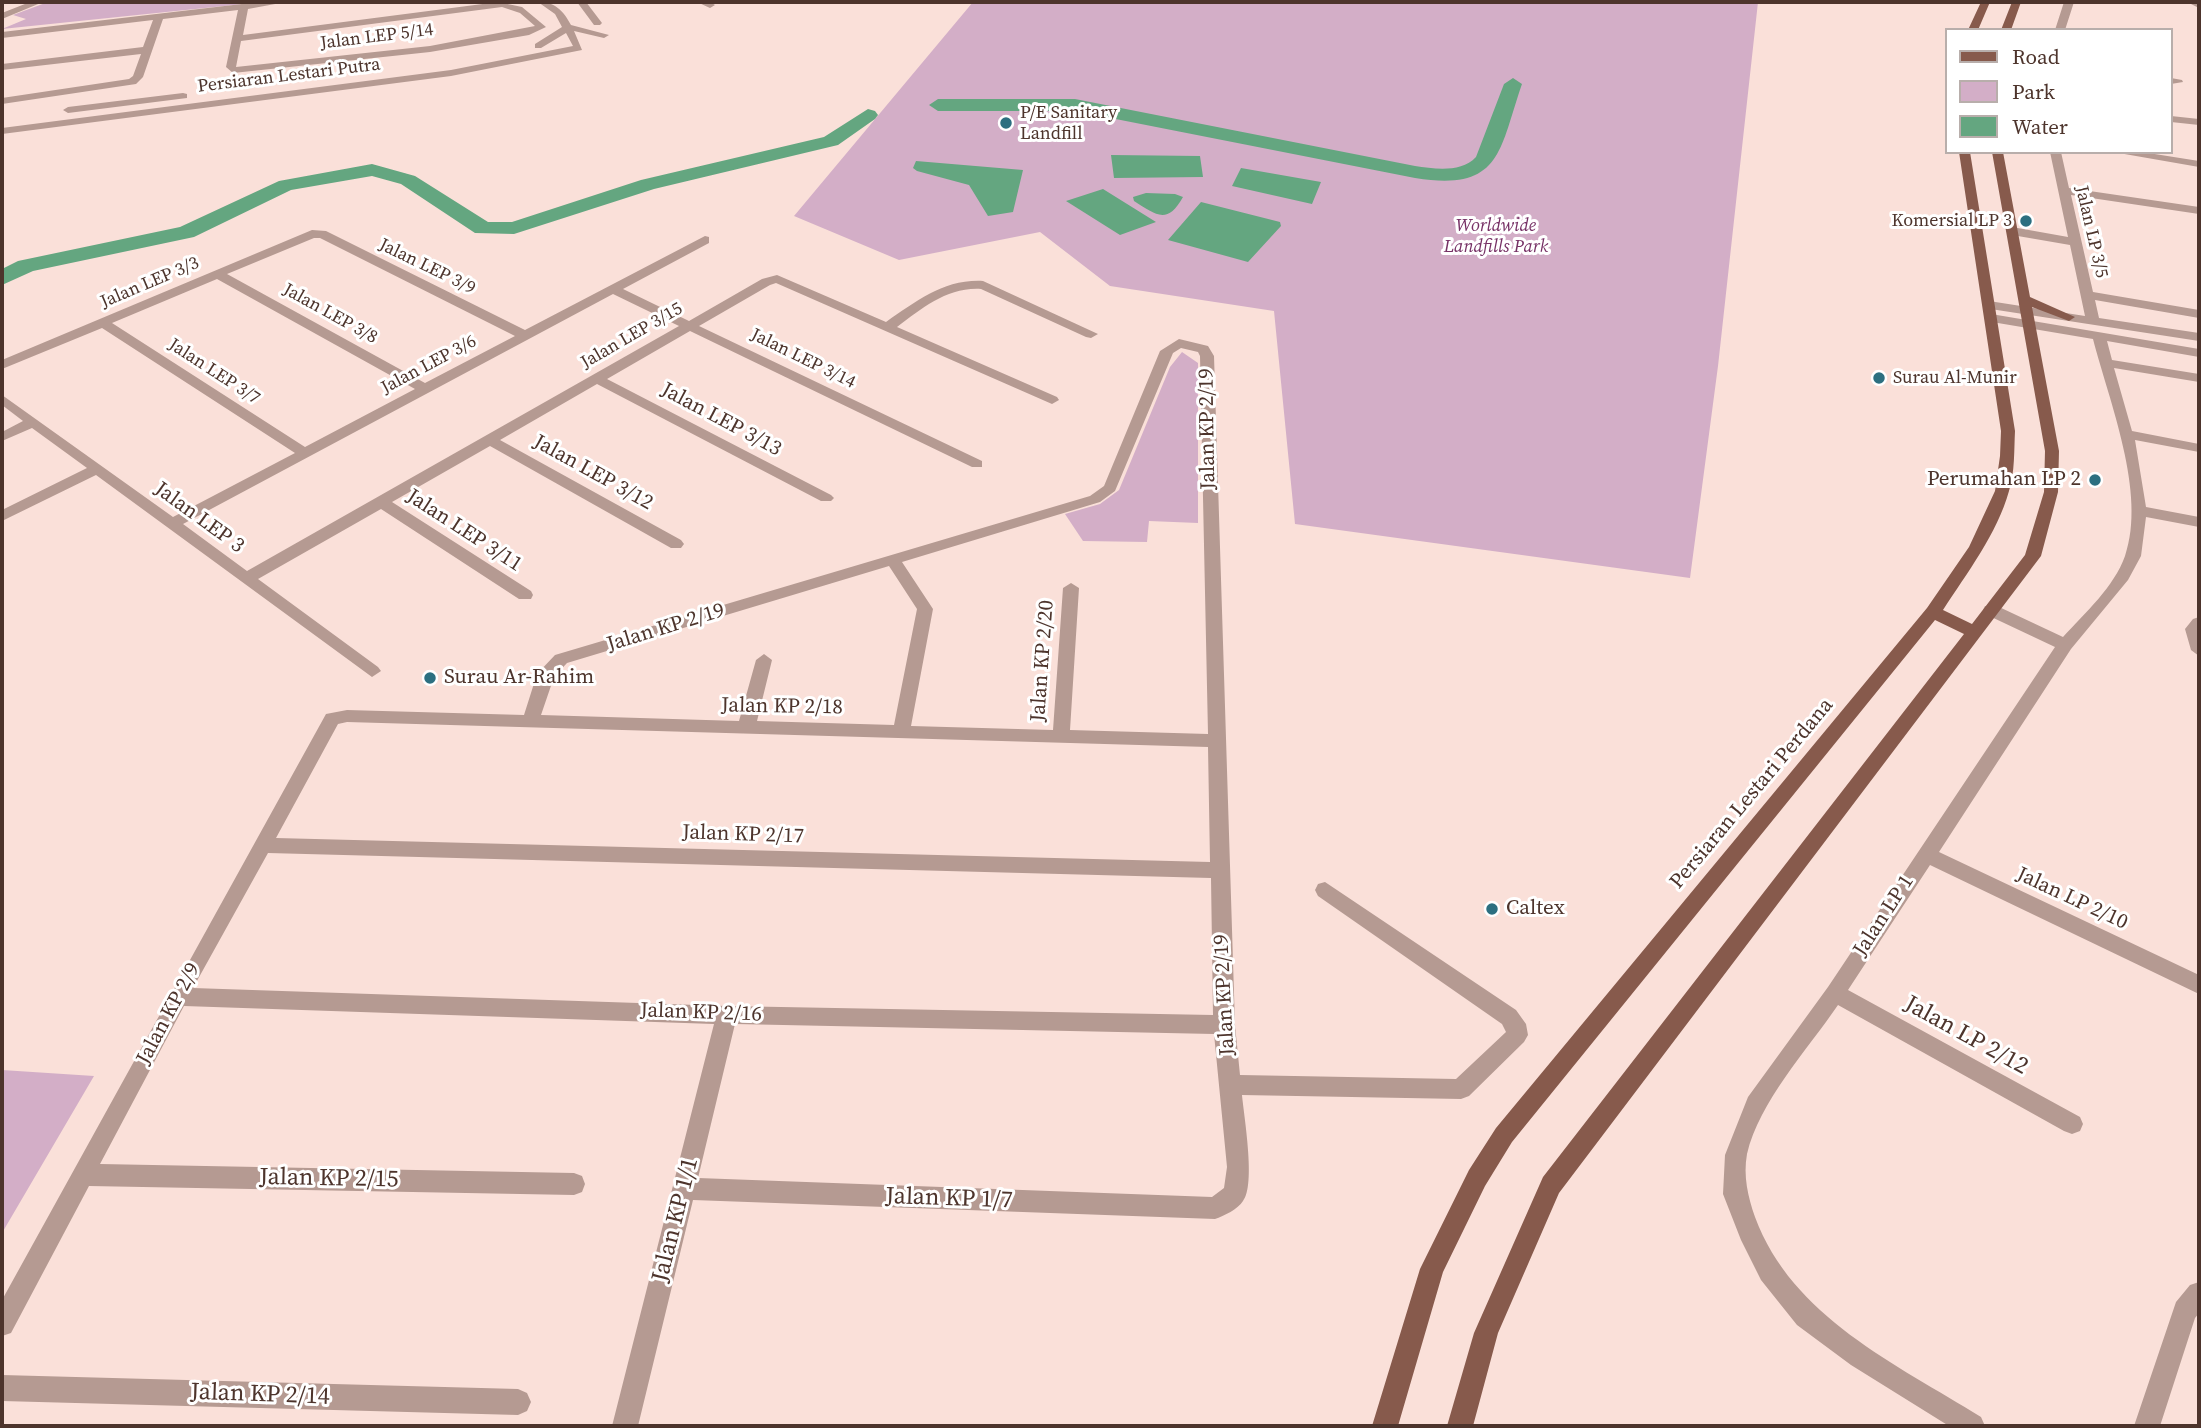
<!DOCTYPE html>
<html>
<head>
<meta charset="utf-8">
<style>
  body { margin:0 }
  #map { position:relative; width:2201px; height:1428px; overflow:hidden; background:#fae0d9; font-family:"Source Serif 4",serif }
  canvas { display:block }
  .frame { position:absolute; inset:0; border:4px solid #4d342c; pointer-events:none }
  .legend { position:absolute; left:1945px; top:28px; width:228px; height:126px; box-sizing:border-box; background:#fff; border:2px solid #b8aeab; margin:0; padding:9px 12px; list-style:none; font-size:21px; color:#4d342c }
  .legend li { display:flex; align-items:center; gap:14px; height:35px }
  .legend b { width:35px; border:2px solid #b8aeab }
</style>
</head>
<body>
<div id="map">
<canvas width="2201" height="1428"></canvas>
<div class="frame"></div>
<ul class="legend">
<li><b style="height:9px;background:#875a4c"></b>Road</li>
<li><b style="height:19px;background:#d3aec7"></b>Park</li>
<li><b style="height:19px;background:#64a680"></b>Water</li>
</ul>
</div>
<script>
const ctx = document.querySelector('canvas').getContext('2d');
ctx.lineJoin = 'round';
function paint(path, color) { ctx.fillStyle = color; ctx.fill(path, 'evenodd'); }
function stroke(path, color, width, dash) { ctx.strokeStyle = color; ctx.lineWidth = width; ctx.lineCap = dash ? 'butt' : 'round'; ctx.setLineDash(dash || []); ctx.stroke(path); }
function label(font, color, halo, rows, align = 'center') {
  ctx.font = font + ' "Source Serif 4",serif'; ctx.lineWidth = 6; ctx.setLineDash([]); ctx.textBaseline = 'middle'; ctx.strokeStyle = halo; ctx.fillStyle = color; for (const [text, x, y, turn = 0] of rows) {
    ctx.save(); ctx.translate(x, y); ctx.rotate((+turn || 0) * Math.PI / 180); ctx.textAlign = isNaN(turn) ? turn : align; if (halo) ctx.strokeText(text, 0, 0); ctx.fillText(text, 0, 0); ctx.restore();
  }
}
const green = new Path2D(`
  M 48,2 L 263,2 L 2,29 L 26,19 L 13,15 Z
  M 973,2 L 1758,2 L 1718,366 L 1690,578 L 1295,524 L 1274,311 L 1110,286 L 1040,232 L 899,260 L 794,216 Z
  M 1182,352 L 1198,363 L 1198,523 L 1149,521 L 1147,542 L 1083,541 L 1065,514 L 1100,504 L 1119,490 L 1170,367 Z
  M 2,1070 L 94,1076 L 2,1233 Z`);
const water = new Path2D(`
  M 1111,155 L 1200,156 L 1203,177 L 1114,178 Z
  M 916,161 L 1023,170 L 1013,212 L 988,216 L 969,185 L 917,171 L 913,168 Z
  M 1241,168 L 1321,182 L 1312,204 L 1232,186 Z
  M 1103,189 L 1156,222 L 1120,235 L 1066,201 Z
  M 1146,193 L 1175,194 L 1183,197 C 1167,226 1155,214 1134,201 L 1133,197 Z
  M 1201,202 L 1280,222 L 1281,226 L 1248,262 L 1168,240 Z`);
const river = new Path2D(`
  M 1513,78 L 1522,84 C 1499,150 1502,192 1415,178 L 1075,111 L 938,111 L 929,105 L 938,99 L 1075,99 L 1415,166 C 1435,169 1461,173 1476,157 L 1504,84 Z
  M 868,109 L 875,111 L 878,115 L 875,119 L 838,145 L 654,189 L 514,234 L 475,233 L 401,184 L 372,176 L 291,190 L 194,237 L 33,271 L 2,285 L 2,269 L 18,261 L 180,227 L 279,181 L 372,164 L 415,176 L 488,222 L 512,222 L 641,180 L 824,137 Z`);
const minor = new Path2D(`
  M 30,2 L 43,2 L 2,19 L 2,13 Z
  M 259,2 L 286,2 L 248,9 L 243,35 L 498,2 L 522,7 L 546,27 L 529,35 L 430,52 L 233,73 L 226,67 L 238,10 L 163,19 L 143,77 L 136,84 L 2,104 L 2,98 L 129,79 L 133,76 L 141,54 L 2,70 L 2,64 L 143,47 L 153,20 L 2,38 L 2,32 ZM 502,7 L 520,13 L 535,26 L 430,46 L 236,67 L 241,41 Z
  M 538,2 C 555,2 563,10 571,25 L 609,35 L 604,38 L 574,31 L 582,50 L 451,76 L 2,134 L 2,128 L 451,70 L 573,46 L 566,33 L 541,48 L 535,48 L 535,44 L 562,27 L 555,14 Z
  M 577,2 L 586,2 L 602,23 L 600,25 L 594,25 Z
  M 697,2 L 710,2 L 715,5 L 710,8 Z
  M 2064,2 L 2074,2 L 2065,30 L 2055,30 Z
  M 2187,2 L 2199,2 L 2199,8 Z
  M 2171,78 L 2182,80 L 2183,82 L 2171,84 Z
  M 183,93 L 187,94 L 187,98 L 68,113 L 63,110 L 68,107 Z
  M 2171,116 L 2199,119 L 2199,125 L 2171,122 Z
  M 2050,152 L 2061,152 L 2069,188 L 2199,207 L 2199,214 L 2071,195 L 2093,292 L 2199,310 L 2199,318 L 2095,300 L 2099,318 L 2199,333 L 2199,341 L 1984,308 L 1984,302 L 1989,301 L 2085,316 L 2070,245 L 2012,235 L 2006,231 L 2012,227 L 2068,237 Z
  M 2113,152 L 2142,152 L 2199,161 L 2199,167 Z
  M 312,230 L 326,231 L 525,330 L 705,236 L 709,237 L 709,243 L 623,289 L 689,321 L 762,279 L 777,275 L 886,322 C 917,301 944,279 983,281 L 1098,334 L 1091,338 L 1086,337 L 981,289 C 947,287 923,308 897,327 L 1057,397 L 1059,400 L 1052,404 L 776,283 L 770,285 L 699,326 L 982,461 L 982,467 L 972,467 L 690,331 L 607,379 L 831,495 L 834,498 L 831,501 L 821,501 L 597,384 L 500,440 L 681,540 L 684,544 L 681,548 L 671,548 L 490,446 L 392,502 L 531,591 L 533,595 L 531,599 L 519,599 L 381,509 L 258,579 L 378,667 L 381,671 L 372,677 L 96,475 L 2,521 L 2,510 L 87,468 L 32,428 L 2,441 L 2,432 L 23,421 L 2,405 L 2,395 L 173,517 L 295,453 L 102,328 L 2,369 L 2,360 ZM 314,238 L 320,238 L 515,336 L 425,383 L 227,274 ZM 217,279 L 415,389 L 305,447 L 112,323 ZM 613,294 L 679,326 L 247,571 L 183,524 Z
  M 1991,314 L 2199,349 L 2199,357 L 2107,341 L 2112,360 L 2199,374 L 2199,382 L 2114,368 L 2132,431 L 2199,444 L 2199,452 L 2135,440 L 2146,507 L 2199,517 L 2199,527 L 2146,517 L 2141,556 L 2128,580 L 2071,649 L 1939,852 L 2199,975 L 2199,994 L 1930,865 L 1848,990 L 2080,1117 L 2083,1124 L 2080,1131 L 2072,1134 L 2064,1131 L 1838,1005 C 1808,1049 1759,1102 1747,1154 C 1743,1176 1748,1197 1755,1217 C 1792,1317 1896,1364 1981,1417 L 1985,1426 L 1949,1426 L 1851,1365 L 1797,1325 L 1761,1280 L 1741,1240 L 1723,1194 L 1725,1155 L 1748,1097 L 1828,987 L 2055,647 L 1985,614 L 1983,610 L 1985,606 L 1997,606 L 2063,637 C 2085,613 2114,587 2125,556 C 2147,493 2109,401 2093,339 L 1986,321 L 1986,315 Z
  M 1179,339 L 1208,346 L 1214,356 L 1235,1025 L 1240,1075 L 1456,1079 L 1506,1032 L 1502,1024 L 1318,896 L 1315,890 L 1318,884 L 1325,882 L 1516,1010 L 1526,1024 L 1528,1035 L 1524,1042 L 1469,1096 L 1461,1099 L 1242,1095 C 1244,1117 1256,1185 1243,1201 C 1238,1209 1224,1216 1215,1219 L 693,1200 L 638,1426 L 612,1426 L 714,1024 L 184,1006 L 100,1164 L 574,1173 L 582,1176 L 585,1184 L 582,1192 L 574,1195 L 89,1186 L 11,1333 L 2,1336 L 2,1300 L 326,714 L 347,710 L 524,715 L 537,674 L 555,655 L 1090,496 L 1104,486 L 1160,351 ZM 1181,348 L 1198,352 L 1200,356 L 1208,734 L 1070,730 L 1079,588 L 1071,583 L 1063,588 L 1053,730 L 911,726 L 933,609 L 902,562 L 1100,502 L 1115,491 L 1173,353 ZM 889,566 L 917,609 L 894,725 L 757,721 L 772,660 L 764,654 L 756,660 L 739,721 L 541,715 L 554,677 L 567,663 ZM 347,722 L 1208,747 L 1210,862 L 276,838 L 338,724 ZM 268,853 L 1211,878 L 1213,1015 L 727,1006 L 193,988 ZM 735,1024 L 1214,1034 L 1227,1167 L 1224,1188 L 1212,1197 L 698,1178 Z
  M 2199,617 L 2199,656 L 2191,650 L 2185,629 L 2193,619 Z
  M 2199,1282 L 2199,1313 L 2195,1318 L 2160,1426 L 2134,1426 L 2176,1302 L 2190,1285 Z
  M 2,1375 L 518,1389 L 527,1393 L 531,1402 L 527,1411 L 518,1415 L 2,1401 Z`);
const major = new Path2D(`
  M 1981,2 L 1990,2 L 1978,30 L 1968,30 Z
  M 2012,2 L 2021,2 L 2011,30 L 2001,30 Z
  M 1959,152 L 1970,152 L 2015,431 C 2014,450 2015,472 2009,491 C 1997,534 1967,573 1943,610 L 1972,624 L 2025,555 L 2044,492 L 2045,451 L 1992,152 L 2003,152 L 2030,297 L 2075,317 L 2069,321 L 2032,307 L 2059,451 L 2058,492 L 2041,556 L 1559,1193 L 1498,1333 L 1473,1426 L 1447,1426 L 1474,1333 L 1543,1177 L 1964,634 L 1935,620 L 1512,1142 L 1485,1186 L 1443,1272 L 1398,1426 L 1372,1426 L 1420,1269 L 1469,1170 L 1496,1128 L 1927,608 L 1969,547 L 1995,491 L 2000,456 L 2001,431 Z`);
const markers = [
  [1006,123,7,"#2c6f80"],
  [2026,221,7,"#2c6f80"],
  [1879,378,7,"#2c6f80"],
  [2095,480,7,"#2c6f80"],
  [430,678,7,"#2c6f80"],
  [1492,909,7,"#2c6f80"]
];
const farStreetnames = [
  ["Jalan LEP 5/14",377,37,-7],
  ["Persiaran Lestari Putra",289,76,-7],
  ["Jalan LP 3/5",2091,232,77],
  ["Jalan LEP 3/9",427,267,26],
  ["Jalan LEP 3/3",150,283,-23],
  ["Jalan LEP 3/8",330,314,29],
  ["Jalan LEP 3/15",632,336,-30],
  ["Jalan LEP 3/14",803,359,26],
  ["Jalan LEP 3/6",429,365,-28],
  ["Jalan LEP 3/7",214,372,33]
];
const farPoinames = [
  ["P/E Sanitary",1020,113],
  ["Landfill",1020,134],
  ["Komersial LP 3",2012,221,"right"],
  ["Surau Al-Munir",1893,378]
];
const farParknames = [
  ["Worldwide",1496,226],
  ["Landfills Park",1496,247]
];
const streetNames = [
  ["Jalan LEP 3/13",721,420,28],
  ["Jalan KP 2/19",1208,429,-91],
  ["Jalan LEP 3/12",593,473,29],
  ["Jalan LEP 3",199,518,36],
  ["Jalan LEP 3/11",464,531,33],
  ["Jalan KP 2/19",666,628,-17],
  ["Jalan KP 2/20",1043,661,-86],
  ["Jalan KP 2/18",782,707,1],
  ["Persiaran Lestari Perdana",1752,794,-50],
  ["Jalan KP 2/17",743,835,2],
  ["Jalan LP 2/10",2072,899,25],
  ["Jalan LP 1",1884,916,-57],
  ["Jalan KP 2/19",1225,995,-93],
  ["Jalan KP 2/16",701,1013,2],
  ["Jalan KP 2/9",169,1014,-62]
];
const poiNames = [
  ["Perumahan LP 2",2081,480,"right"],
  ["Surau Ar-Rahim",444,678],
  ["Caltex",1506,909]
];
const nearStreetnames = [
  ["Jalan LP 2/12",1966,1036,29],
  ["Jalan KP 2/15",329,1179,1],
  ["Jalan KP 1/7",949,1199,2],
  ["Jalan KP 1/1",676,1220,-76],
  ["Jalan KP 2/14",260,1395,2]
];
paint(green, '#d3aec7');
paint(water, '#64a680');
paint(river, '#64a680');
paint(minor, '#b59a92');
paint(major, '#875a4c');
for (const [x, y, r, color] of markers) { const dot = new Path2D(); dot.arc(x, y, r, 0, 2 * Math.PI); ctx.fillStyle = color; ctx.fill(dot); stroke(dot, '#fff', 2.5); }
label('18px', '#4d342c', '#fff', farStreetnames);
label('18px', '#4d342c', '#fff', farPoinames, 'left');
label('italic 18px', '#763065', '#fff', farParknames);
label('21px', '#4d342c', '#fff', streetNames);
label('21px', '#4d342c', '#fff', poiNames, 'left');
label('24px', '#4d342c', '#fff', nearStreetnames);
</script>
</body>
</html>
